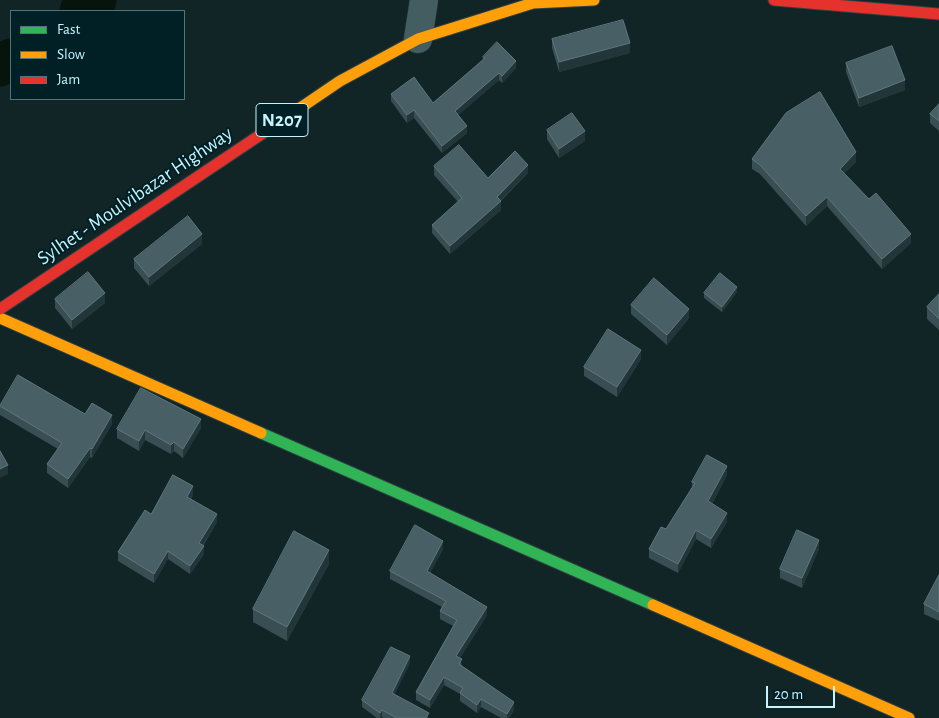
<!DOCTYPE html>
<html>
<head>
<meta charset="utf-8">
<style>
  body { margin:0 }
  #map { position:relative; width:939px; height:718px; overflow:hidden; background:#112426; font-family:"Alegreya Sans",sans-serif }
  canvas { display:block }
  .legend { position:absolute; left:10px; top:10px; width:175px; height:90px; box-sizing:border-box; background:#002025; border:1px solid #4f757b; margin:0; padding:6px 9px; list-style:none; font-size:15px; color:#c6f4fd }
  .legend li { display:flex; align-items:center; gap:10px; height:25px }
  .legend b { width:25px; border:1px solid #4f757b }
  .scale { position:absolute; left:766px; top:686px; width:69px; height:22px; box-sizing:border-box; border:2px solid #c6f4fd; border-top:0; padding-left:6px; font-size:15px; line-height:18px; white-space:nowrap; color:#c6f4fd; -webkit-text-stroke:4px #002025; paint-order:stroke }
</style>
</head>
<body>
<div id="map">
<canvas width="939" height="718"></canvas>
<ul class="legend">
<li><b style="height:6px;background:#30b455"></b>Fast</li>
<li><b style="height:6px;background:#ff9f0a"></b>Slow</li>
<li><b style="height:6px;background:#e5322d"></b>Jam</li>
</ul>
<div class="scale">20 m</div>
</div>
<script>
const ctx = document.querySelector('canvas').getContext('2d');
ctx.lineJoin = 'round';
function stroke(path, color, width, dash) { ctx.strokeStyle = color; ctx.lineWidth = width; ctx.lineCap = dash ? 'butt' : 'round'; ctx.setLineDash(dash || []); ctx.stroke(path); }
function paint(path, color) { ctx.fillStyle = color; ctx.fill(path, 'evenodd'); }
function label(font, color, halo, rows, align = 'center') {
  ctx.font = font + ' "Alegreya Sans",sans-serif'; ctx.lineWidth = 4; ctx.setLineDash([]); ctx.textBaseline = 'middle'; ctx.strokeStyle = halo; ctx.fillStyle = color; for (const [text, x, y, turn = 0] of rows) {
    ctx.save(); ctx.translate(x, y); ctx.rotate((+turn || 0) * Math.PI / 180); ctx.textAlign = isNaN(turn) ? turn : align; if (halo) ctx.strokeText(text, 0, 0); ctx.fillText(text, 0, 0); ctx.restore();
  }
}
const river = new Path2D(`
  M 80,11 L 96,0
  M 0,66 L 11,59`);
const street = new Path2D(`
  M 418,39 L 424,0`);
const fast = new Path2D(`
  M 261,433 L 653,605`);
const slow = new Path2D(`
  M 284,119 L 340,81 L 418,39 L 533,3 L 594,0
  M 0,318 L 261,433
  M 653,605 L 909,718`);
const jam = new Path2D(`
  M 774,0 L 939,14
  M 0,309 L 284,119`);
const wall = new Path2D(`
  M 552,39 L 630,53 L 559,72 L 552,48 Z
  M 483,57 L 516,68 L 502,83 L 499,80 L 458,115 L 467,133 L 442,153 L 414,118 L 407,123 L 391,101 L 391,94 L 433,103 L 483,60 Z
  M 846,63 L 905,90 L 859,107 L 846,72 Z
  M 939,104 L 939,131 L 930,123 L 930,114 Z
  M 547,130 L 585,141 L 559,158 L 547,139 Z
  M 752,159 L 856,162 L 844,173 L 911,243 L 882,269 L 827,206 L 806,226 L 760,174 L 752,169 Z
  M 434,166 L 488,178 L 528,173 L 501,201 L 501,210 L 450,254 L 432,233 L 432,225 L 458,202 L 434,175 Z
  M 202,244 L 149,286 L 134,268 L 134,259 Z
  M 737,292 L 722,312 L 704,298 L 704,293 Z
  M 939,294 L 939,330 L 927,319 L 927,307 Z
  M 55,299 L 105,303 L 72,329 L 55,308 Z
  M 631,305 L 689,318 L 667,345 L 631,314 Z
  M 641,359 L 617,397 L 584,376 L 584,367 Z
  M 0,405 L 85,414 L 112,424 L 92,458 L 90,457 L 68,488 L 47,473 L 47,464 L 58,449 L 0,415 Z
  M 201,428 L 183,458 L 174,451 L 171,454 L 145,440 L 139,451 L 117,438 L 117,429 Z
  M 727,475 L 712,504 L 727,522 L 711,548 L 696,539 L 678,573 L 649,558 L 649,549 L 666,529 L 692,488 L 692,482 Z
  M 193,495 L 191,499 L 217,522 L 203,546 L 204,554 L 190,574 L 168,559 L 154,583 L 118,561 L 118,552 L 151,514 Z
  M 443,549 L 430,573 L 487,615 L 460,658 L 462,666 L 514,710 L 509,718 L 501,718 L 481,707 L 477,713 L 460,701 L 460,694 L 444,685 L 430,708 L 416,700 L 416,692 L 453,626 L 440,619 L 440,611 L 442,607 L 390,579 L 390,571 Z
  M 819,549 L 802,588 L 780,578 L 780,569 Z
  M 329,564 L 287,641 L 253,622 L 253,609 Z
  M 939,575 L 939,621 L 924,614 L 924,604 Z
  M 410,663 L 394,695 L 429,718 L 384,718 L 382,717 L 381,718 L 377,718 L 362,707 L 362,700 Z`);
const shadedWall = new Path2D(`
  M 630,43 L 630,53 L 559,72 L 559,62 Z
  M 516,61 L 516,68 L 502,83 L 502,76 Z
  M 499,73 L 499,80 L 455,118 L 455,111 Z
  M 905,80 L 905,90 L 859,107 L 859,98 Z
  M 414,110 L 414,118 L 407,123 L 407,115 Z
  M 467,126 L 467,133 L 442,153 L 442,146 Z
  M 585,131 L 585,141 L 559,158 L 559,149 Z
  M 856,152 L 856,162 L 840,178 L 840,169 Z
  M 528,165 L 528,173 L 498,203 L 501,201 L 501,210 L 450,254 L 450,246 L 497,197 Z
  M 827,197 L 827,206 L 806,226 L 806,216 Z
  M 202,234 L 202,244 L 149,286 L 149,277 Z
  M 911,234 L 911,243 L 882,269 L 882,259 Z
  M 737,287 L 737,292 L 722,312 L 722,307 Z
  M 105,293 L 105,303 L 72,329 L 72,320 Z
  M 689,309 L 689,318 L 667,345 L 667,335 Z
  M 641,350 L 641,359 L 617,397 L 617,387 Z
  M 112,415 L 112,424 L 92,458 L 92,449 Z
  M 201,419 L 201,428 L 183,458 L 183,449 Z
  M 145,430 L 145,440 L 139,451 L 139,441 Z
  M 174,442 L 174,451 L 171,454 L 171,445 Z
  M 90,448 L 90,457 L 68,488 L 68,479 Z
  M 8,465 L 8,474 L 0,478 L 0,469 Z
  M 727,466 L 727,475 L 708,511 L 708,501 Z
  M 193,486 L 193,495 L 187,505 L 187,497 Z
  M 727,513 L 727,522 L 711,548 L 711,539 Z
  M 217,514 L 217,522 L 199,551 L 199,543 Z
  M 696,530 L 696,539 L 678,573 L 678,564 Z
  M 819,540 L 819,549 L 802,588 L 802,578 Z
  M 443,541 L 443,549 L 427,579 L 427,571 Z
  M 204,546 L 204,554 L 190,574 L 190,566 Z
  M 329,550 L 329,564 L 287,641 L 287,627 Z
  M 168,551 L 168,559 L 154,583 L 154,574 Z
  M 487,607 L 487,615 L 456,664 L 456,656 Z
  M 410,656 L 410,663 L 392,700 L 392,693 Z
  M 444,677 L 444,685 L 430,708 L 430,700 Z
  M 481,699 L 481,707 L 477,713 L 477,705 Z
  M 514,702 L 514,710 L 509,718 L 507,718 L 507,714 Z
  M 382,710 L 382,717 L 380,718 L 380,713 Z`);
const building = new Path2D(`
  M 623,20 L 630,43 L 559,62 L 552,39 Z
  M 497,42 L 516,61 L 502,76 L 499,73 L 455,111 L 467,126 L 442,146 L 414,110 L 407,115 L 391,94 L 414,77 L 433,103 L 485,58 L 483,57 Z
  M 892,46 L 905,80 L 859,98 L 846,63 Z
  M 820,92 L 856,152 L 840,169 L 869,199 L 876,193 L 911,234 L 882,259 L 827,197 L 806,216 L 760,165 L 752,159 L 786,113 Z
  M 939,104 L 939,121 L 930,114 Z
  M 572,113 L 585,131 L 559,149 L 547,130 Z
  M 459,145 L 488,178 L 515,151 L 528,165 L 497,197 L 501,201 L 450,246 L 432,225 L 462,198 L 434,166 Z
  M 188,216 L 202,234 L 149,277 L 134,259 Z
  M 88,272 L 105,293 L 72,320 L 55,299 Z
  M 720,273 L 737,287 L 722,307 L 704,293 Z
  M 654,278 L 689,309 L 667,335 L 631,305 Z
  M 939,294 L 939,319 L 927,307 Z
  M 608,329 L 641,350 L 617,387 L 584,367 Z
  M 18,375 L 85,414 L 92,403 L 112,415 L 92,449 L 90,448 L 68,479 L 47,464 L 62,443 L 0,406 Z
  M 141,388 L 201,419 L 183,449 L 174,442 L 171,445 L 145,430 L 139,441 L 117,429 Z
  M 0,451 L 8,465 L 0,469 Z
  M 707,455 L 727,466 L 708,501 L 727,513 L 711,539 L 696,530 L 678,564 L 649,549 L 661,527 L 666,529 L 695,483 L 692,482 Z
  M 173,475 L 193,486 L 187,497 L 217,514 L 199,543 L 204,546 L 190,566 L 168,551 L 154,574 L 118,552 L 145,510 L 151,514 Z
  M 415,525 L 443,541 L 427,571 L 487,607 L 456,656 L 462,659 L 459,664 L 514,702 L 507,714 L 481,699 L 477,705 L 460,693 L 463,688 L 444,677 L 430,700 L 416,692 L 457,620 L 440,611 L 446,601 L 390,571 Z
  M 797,530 L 819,540 L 802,578 L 780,569 Z
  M 294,531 L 329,550 L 287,627 L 253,609 Z
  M 939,575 L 939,612 L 924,604 Z
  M 391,647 L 410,656 L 392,693 L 429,713 L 426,718 L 397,718 L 382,710 L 380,713 L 362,700 Z`);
const shields = [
  [282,120,52]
];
const shieldNames = [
  ["N207",282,120]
];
const streetNames = [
  ["Sylhet - Moulvibazar Highway",135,196,-34]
];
stroke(river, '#06140b', 41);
stroke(street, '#2e3f42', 29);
stroke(fast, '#2e3f42', 13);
stroke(slow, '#2e3f42', 13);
stroke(jam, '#2e3f42', 13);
stroke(street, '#435d61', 28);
stroke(fast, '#30b455', 11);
stroke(slow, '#ff9f0a', 11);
stroke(jam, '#e5322d', 11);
paint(wall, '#394e53');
paint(shadedWall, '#223639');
paint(building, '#486065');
stroke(building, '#5c777d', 1);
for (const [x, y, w] of shields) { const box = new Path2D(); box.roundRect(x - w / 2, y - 16.5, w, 33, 4); ctx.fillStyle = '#002025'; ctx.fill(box); stroke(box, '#c6f4fd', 1); }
label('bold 19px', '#c6f4fd', null, shieldNames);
label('20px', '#c6f4fd', '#002025', streetNames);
</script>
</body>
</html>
